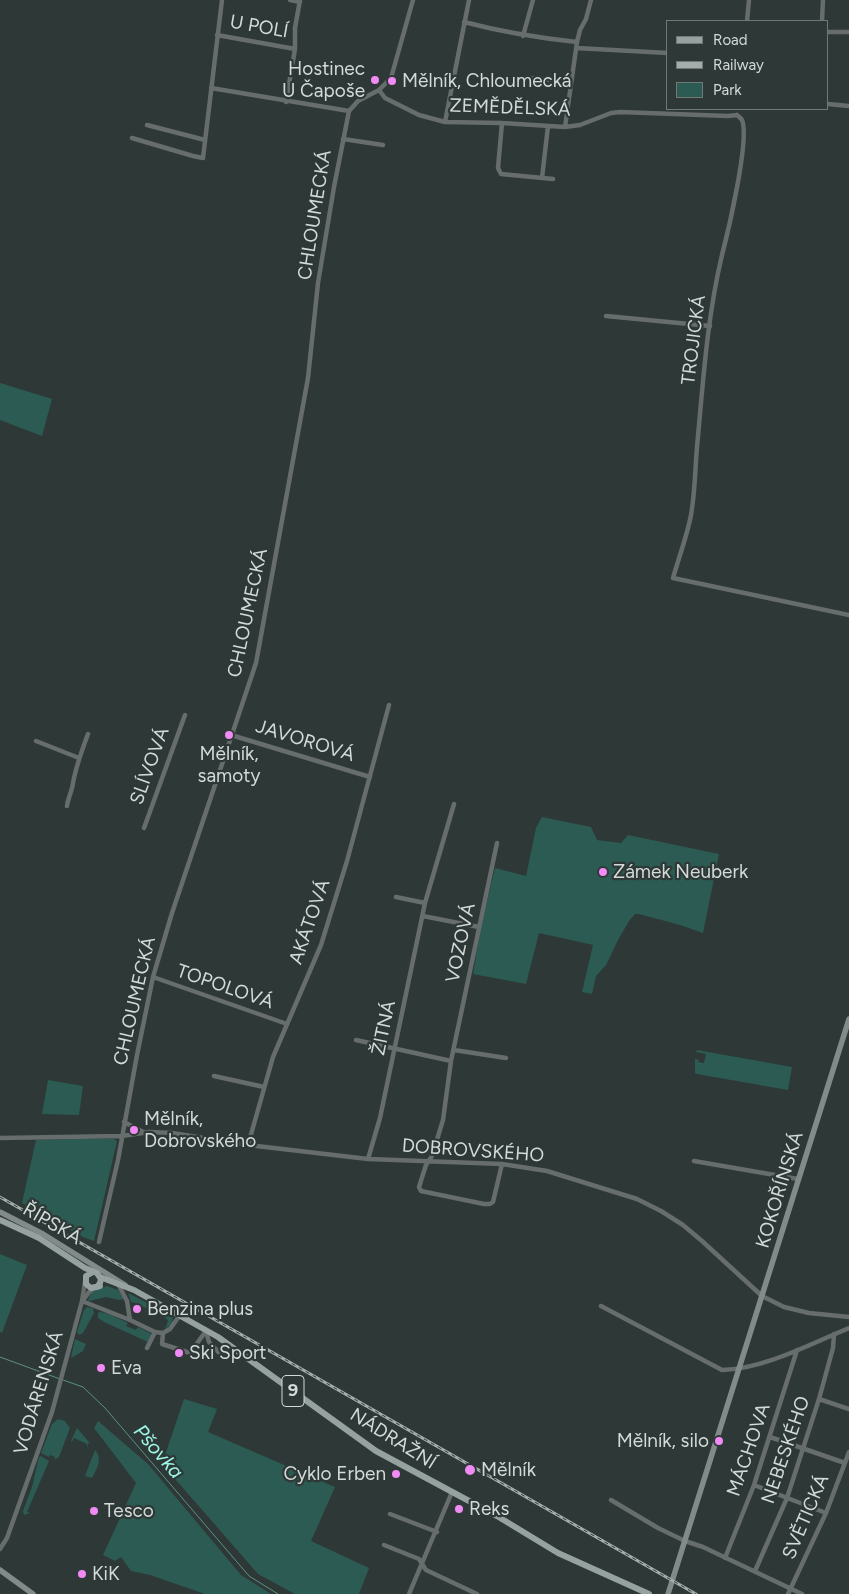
<!DOCTYPE html>
<html>
<head>
<meta charset="utf-8">
<style>
  body { margin:0 }
  #map { position:relative; width:849px; height:1594px; overflow:hidden; background:#2e3937; font-family:Figtree,sans-serif }
  canvas { display:block }
  .legend { position:absolute; left:666px; top:20px; width:162px; height:90px; box-sizing:border-box; background:#2e3937; border:1px solid #707977; margin:0; padding:6px 9px; list-style:none; font-size:15px; color:#d3dad8 }
  .legend li { display:flex; align-items:center; gap:10px; height:25px }
  .legend b { width:25px; border:1px solid #707977 }
</style>
</head>
<body>
<div id="map">
<canvas width="849" height="1594"></canvas>
<ul class="legend">
<li><b style="height:6px;background:#96a29f"></b>Road</li>
<li><b style="height:6px;background:#a5adab"></b>Railway</li>
<li><b style="height:14px;background:#2b5b53"></b>Park</li>
</ul>
</div>
<script>
const ctx = document.querySelector('canvas').getContext('2d');
ctx.lineJoin = 'round';
function paint(path, color) { ctx.fillStyle = color; ctx.fill(path, 'evenodd'); }
function stroke(path, color, width, dash) { ctx.strokeStyle = color; ctx.lineWidth = width; ctx.lineCap = dash ? 'butt' : 'round'; ctx.setLineDash(dash || []); ctx.stroke(path); }
function label(font, color, halo, rows, align = 'center') {
  ctx.font = font + ' Figtree,sans-serif'; ctx.lineWidth = 4.5; ctx.setLineDash([]); ctx.textBaseline = 'middle'; ctx.strokeStyle = halo; ctx.fillStyle = color; for (const [text, x, y, turn = 0] of rows) {
    ctx.save(); ctx.translate(x, y); ctx.rotate((+turn || 0) * Math.PI / 180); ctx.textAlign = isNaN(turn) ? turn : align; if (halo) ctx.strokeText(text, 0, 0); ctx.fillText(text, 0, 0); ctx.restore();
  }
}
const green = new Path2D(`
  M 0,383 L 52,399 L 42,436 L 0,420 Z
  M 542,817 L 591,827 L 597,840 L 621,843 L 628,835 L 719,854 L 703,933 L 680,925 L 639,914 L 635,914 L 629,921 L 618,940 L 606,965 L 596,976 L 592,994 L 582,992 L 593,945 L 539,933 L 526,984 L 473,974 L 481,927 L 495,868 L 526,876 L 536,828 Z
  M 697,1050 L 792,1067 L 788,1090 L 697,1074 L 695,1073 L 695,1059 L 699,1060 L 698,1062 L 704,1063 L 706,1054 L 696,1052 Z
  M 48,1080 L 83,1086 L 79,1115 L 42,1114 Z
  M 72,1139 L 114,1139 L 117,1141 L 94,1241 L 83,1237 L 22,1203 L 36,1140 Z
  M 0,1254 L 27,1265 L 2,1333 L 0,1332 Z
  M 107,1286 L 118,1290 L 124,1299 L 120,1300 L 106,1297 L 89,1301 L 88,1300 L 92,1292 Z
  M 128,1293 L 173,1316 L 172,1324 L 165,1329 L 168,1321 L 166,1318 L 136,1303 L 131,1302 Z
  M 87,1307 L 93,1308 L 94,1313 L 83,1333 L 79,1335 L 77,1332 L 84,1310 Z
  M 100,1312 L 109,1314 L 128,1323 L 126,1326 L 136,1330 L 138,1327 L 152,1334 L 148,1342 L 104,1322 L 98,1318 L 98,1313 Z
  M 75,1339 L 86,1344 L 83,1351 L 71,1358 Z
  M 184,1399 L 217,1409 L 208,1432 L 335,1487 L 311,1541 L 369,1568 L 359,1594 L 295,1594 L 258,1574 L 162,1464 Z
  M 58,1419 L 65,1421 L 70,1428 L 59,1457 L 55,1460 L 55,1457 L 50,1455 L 49,1457 L 41,1453 L 52,1424 Z
  M 98,1421 L 148,1464 L 241,1575 L 271,1594 L 205,1594 L 150,1575 L 131,1571 L 121,1557 L 115,1561 L 103,1555 L 136,1483 L 94,1428 Z
  M 77,1428 L 89,1442 L 87,1448 L 87,1444 L 74,1438 L 72,1442 L 71,1441 Z
  M 95,1450 C 103,1458 97,1469 92,1478 L 85,1476 Z
  M 41,1456 L 49,1461 L 27,1512 L 30,1513 L 24,1515 L 23,1511 L 32,1487 L 39,1457 Z`);
const stream = new Path2D(`
  M 0,1357 L 60,1379
  M 63,1380 L 83,1387 L 105,1408 L 249,1576 L 278,1594`);
const street = new Path2D(`
  M 290,0 L 300,2
  M 747,21 L 749,0
  M 822,21 L 823,0
  M 464,22 C 502,32 539,38 577,42
  M 828,32 L 849,32
  M 217,35 L 295,49
  M 523,36 L 533,0
  M 576,48 L 668,53
  M 533,78 L 571,82
  M 211,88 L 349,111
  M 379,90 L 385,98 L 419,115 L 445,122 L 502,123 L 565,127 L 580,125 L 611,113 L 620,112 L 728,116 L 737,115
  M 286,102 L 295,49 L 295,28 L 300,0
  M 828,104 L 849,106
  M 737,115 C 738,116 741,118 742,120 C 750,139 728,232 722,255 C 707,318 703,383 697,447 C 695,470 695,493 691,515 C 687,536 679,557 673,578 L 849,615
  M 445,122 L 469,0
  M 502,123 L 498,168 L 501,174 L 553,179
  M 147,125 L 205,140
  M 565,127 L 577,42 L 580,30 L 586,19 L 591,0
  M 132,138 L 193,156 L 203,158 L 222,0
  M 343,139 L 383,145
  M 542,178 L 548,126
  M 606,316 L 710,326
  M 231,735 L 370,777
  M 36,741 L 79,758
  M 67,806 C 68,798 72,791 73,783 C 76,766 82,750 88,734
  M 144,828 L 185,715
  M 497,843 L 451,1061 L 443,1120 L 432,1156 L 426,1165 L 419,1187 L 421,1191 L 484,1204 L 490,1204 L 493,1202 L 502,1164
  M 425,903 L 454,804
  M 423,916 L 479,927
  M 153,977 L 287,1024
  M 356,1040 L 451,1061
  M 454,1050 L 506,1058
  M 214,1076 L 264,1087
  M 124,1122 L 145,1133
  M 0,1138 L 122,1136 L 149,1132 L 172,1133 L 248,1145 L 368,1159 L 502,1164 L 547,1171 L 637,1199 L 661,1211 L 683,1225 L 702,1241 L 762,1296 L 784,1307 L 809,1313 L 849,1317
  M 248,1145 L 273,1057 L 321,945 L 347,861 L 389,705
  M 368,1159 L 380,1118 L 425,903 L 396,897
  M 694,1161 L 798,1179
  M 99,1242 L 118,1160 L 137,1055 L 153,977 L 172,913 L 256,663 L 308,378 L 318,283 L 334,187 L 349,111 L 358,101 L 379,90 L 391,78 L 413,0
  M 118,1284 L 127,1301 L 130,1320
  M 83,1300 L 90,1291 L 95,1288
  M 82,1301 L 130,1320 L 155,1332 L 163,1333 L 170,1329 L 180,1315
  M 601,1306 L 722,1370 C 764,1369 810,1344 849,1328
  M 206,1331 L 209,1342 L 224,1358
  M 163,1333 L 162,1344 L 190,1353 L 206,1331
  M 147,1348 L 155,1332
  M 819,1399 L 849,1409
  M 770,1437 L 845,1463
  M 754,1485 L 826,1513
  M 611,1500 L 658,1528 L 685,1541 L 703,1547 L 802,1594
  M 390,1514 L 437,1532
  M 384,1545 L 419,1559 L 426,1570 L 477,1594
  M 0,1549 L 7,1538 L 52,1412 L 82,1301 L 85,1282
  M 725,1558 L 754,1485 L 797,1350
  M 755,1571 L 787,1498 L 819,1399 L 833,1348 L 834,1334
  M 409,1594 L 452,1492
  M 788,1594 L 826,1513 L 849,1452`);
const secondary = new Path2D(`
  M 0,1212 L 43,1234 L 125,1285
  M 0,1570 L 33,1594
  M 668,1594 L 849,1019`);
const primary = new Path2D(`
  M 0,1220 L 39,1238 L 85,1268 L 97,1273 L 101,1279 L 100,1283 L 97,1287
  M 93,1272 L 86,1276 L 86,1284 L 91,1288 L 100,1286
  M 100,1277 L 134,1290 L 218,1337 L 376,1451 L 497,1516 L 558,1553 L 649,1594`);
const rail = new Path2D(`
  M 0,1197 L 696,1594`);
const markers = [
  [375,80,5,"#f08bf5"],
  [392,81,5,"#f08bf5"],
  [229,735,5,"#f08bf5"],
  [603,872,5,"#f08bf5"],
  [134,1130,5,"#f08bf5"],
  [137,1309,5,"#f08bf5"],
  [179,1353,5,"#f08bf5"],
  [101,1368,5,"#f08bf5"],
  [719,1441,5,"#f08bf5"],
  [470,1470,6,"#f08bf5"],
  [396,1474,5,"#f08bf5"],
  [459,1509,5,"#f08bf5"],
  [94,1511,5,"#f08bf5"],
  [82,1574,5,"#f08bf5"]
];
const shields = [
  [293,1391,22]
];
const shieldNames = [
  ["9",293,1391]
];
const streetNames = [
  ["U POLÍ",259,27,10],
  ["ZEMĚDĚLSKÁ",510,108,2],
  ["CHLOUMECKÁ",315,215,-81],
  ["TROJICKÁ",694,340,-83],
  ["CHLOUMECKÁ",248,613,-78],
  ["JAVOROVÁ",305,741,17],
  ["SLÍVOVÁ",150,766,-70],
  ["AKÁTOVÁ",310,922,-71],
  ["VOZOVÁ",461,943,-78],
  ["TOPOLOVÁ",225,987,19],
  ["CHLOUMECKÁ",135,1001,-77],
  ["ŽITNÁ",384,1028,-78],
  ["DOBROVSKÉHO",473,1151,4],
  ["KOKOŘÍNSKÁ",780,1190,-73],
  ["ŘÍPSKÁ",52,1224,30],
  ["VODÁRENSKÁ",39,1393,-73],
  ["NÁDRAŽNÍ",393,1439,32],
  ["MÁCHOVA",749,1450,-71],
  ["NEBESKÉHO",786,1450,-71],
  ["SVĚTICKÁ",806,1517,-67]
];
const poiNames = [
  ["Hostinec",365,69,"right"],
  ["U Čapoše",365,91,"right"],
  ["Mělník, Chloumecká",402,81],
  ["Mělník,",229,754,"center"],
  ["samoty",229,776,"center"],
  ["Zámek Neuberk",613,872],
  ["Mělník,",144,1119],
  ["Dobrovského",144,1141],
  ["Benzina plus",147,1309],
  ["Ski Sport",189,1353],
  ["Eva",111,1368],
  ["Mělník, silo",709,1441,"right"],
  ["Mělník",481,1470],
  ["Cyklo Erben",386,1474,"right"],
  ["Reks",469,1509],
  ["Tesco",104,1511],
  ["KiK",92,1574]
];
const waterNames = [
  ["Pšovka",158,1452,49]
];
paint(green, '#2b5b53');
stroke(stream, '#5b9187', 1);
stroke(street, '#676d6c', 4.5);
stroke(secondary, '#828b89', 5.5);
stroke(primary, '#96a29f', 6);
stroke(rail, '#a5adab', 3);
stroke(rail, '#2e3937', 1, [4]);
for (const [x, y, r, color] of markers) { const dot = new Path2D(); dot.arc(x, y, r, 0, 2 * Math.PI); ctx.fillStyle = color; ctx.fill(dot); stroke(dot, '#2e3937', 2); }
for (const [x, y, w] of shields) { const box = new Path2D(); box.roundRect(x - w / 2, y - 15.5, w, 31, 4); ctx.fillStyle = '#2e3937'; ctx.fill(box); stroke(box, '#d3dad8', 1); }
label('bold 18px', '#d3dad8', null, shieldNames);
label('19px', '#d3dad8', '#2e3937', streetNames);
label('19px', '#d3dad8', '#2e3937', poiNames, 'left');
label('italic 20px', '#9cf5e5', '#2e3937', waterNames);
</script>
</body>
</html>
